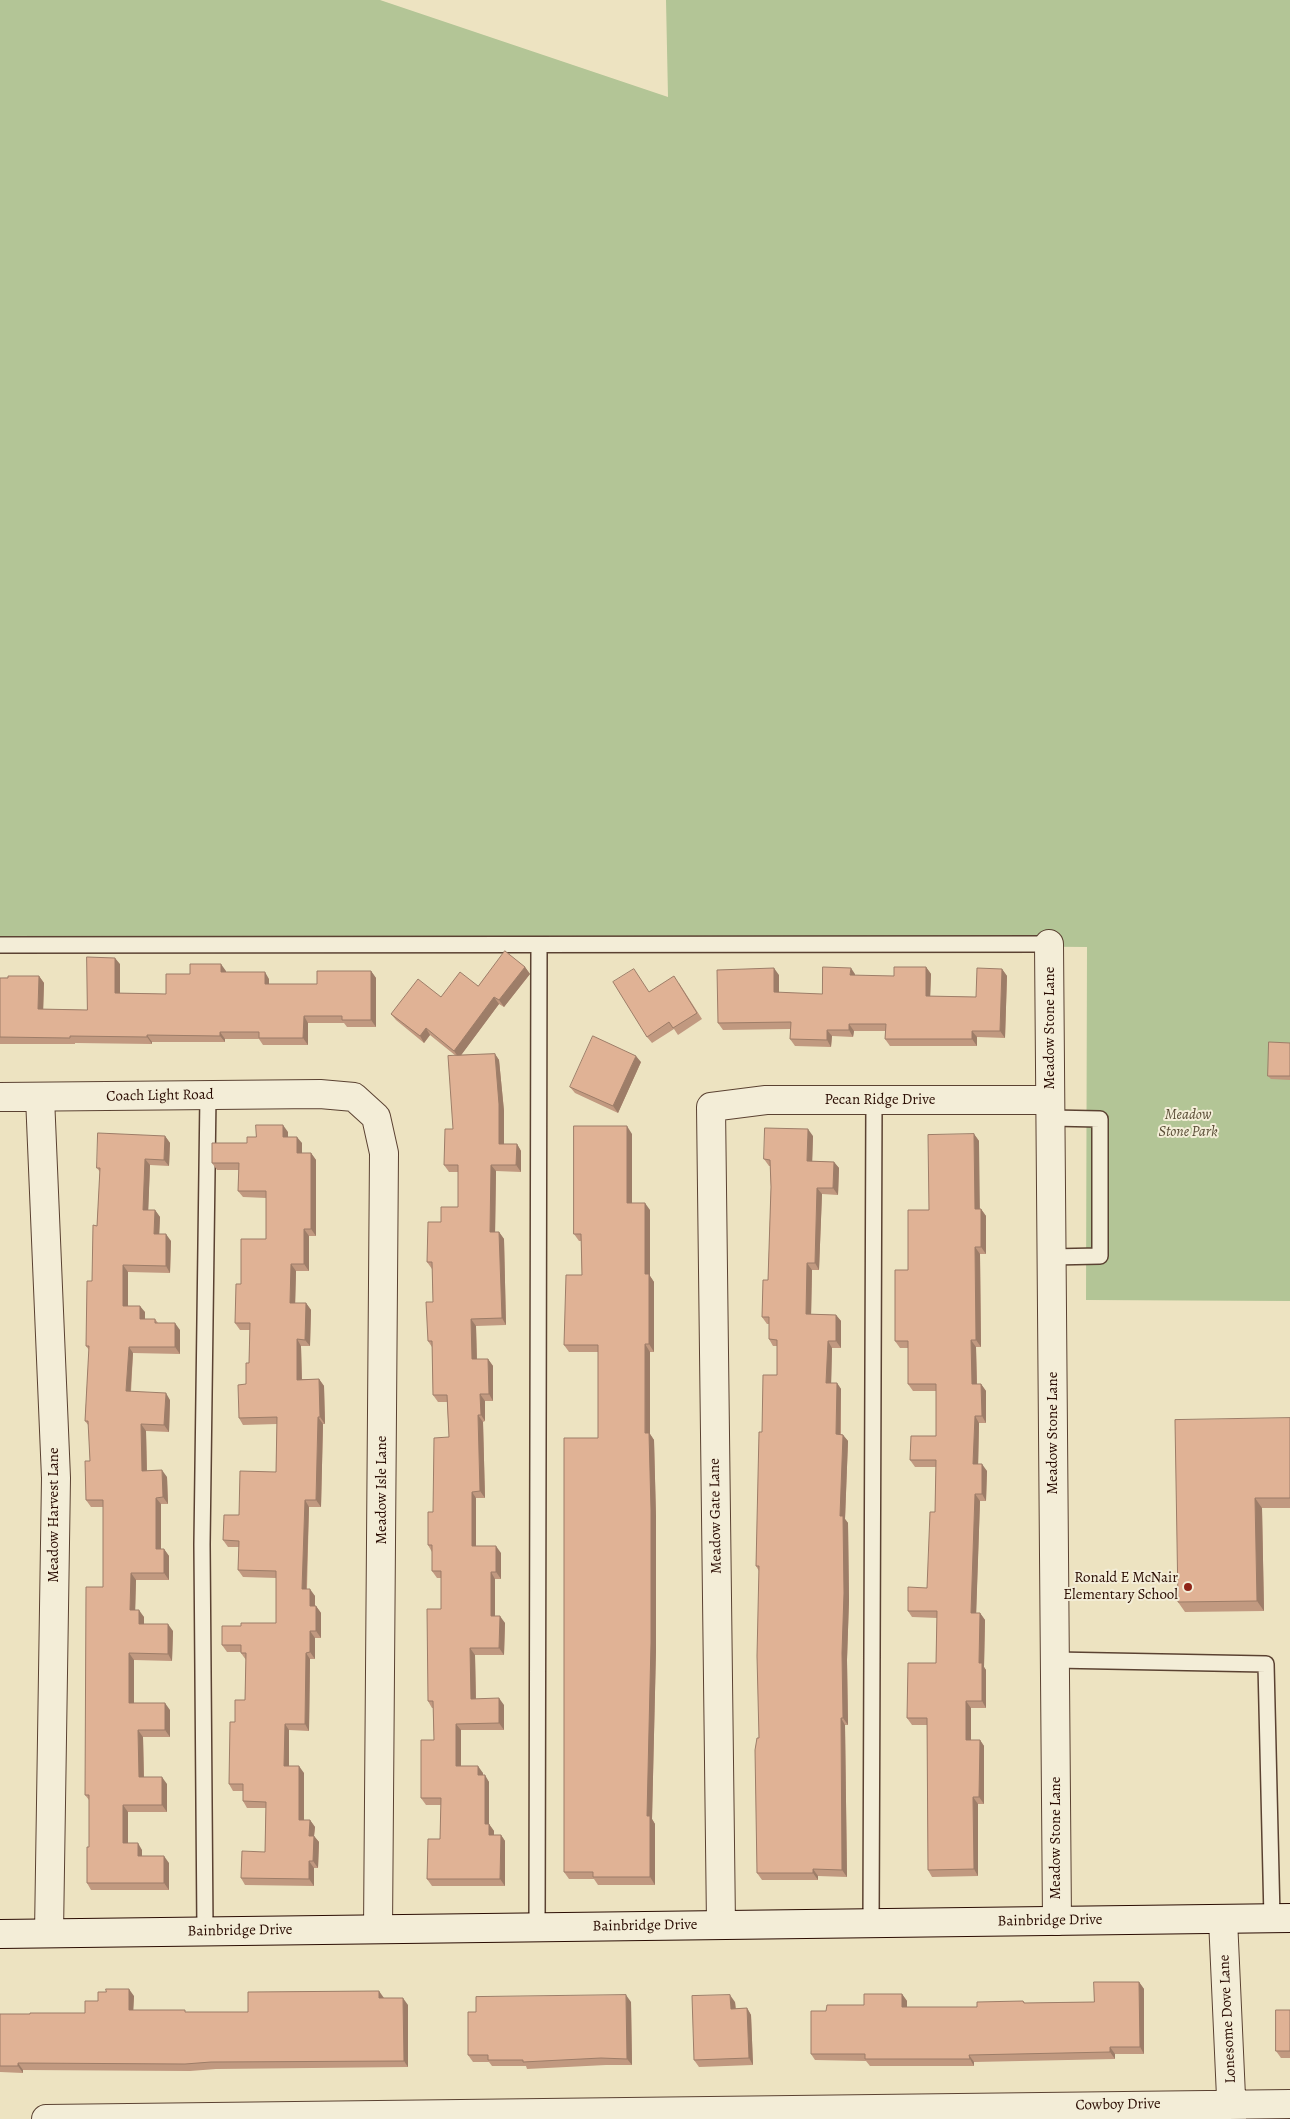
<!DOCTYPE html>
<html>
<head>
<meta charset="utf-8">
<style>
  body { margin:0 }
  canvas { display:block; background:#ede3c1 }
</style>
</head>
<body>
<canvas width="1290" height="2119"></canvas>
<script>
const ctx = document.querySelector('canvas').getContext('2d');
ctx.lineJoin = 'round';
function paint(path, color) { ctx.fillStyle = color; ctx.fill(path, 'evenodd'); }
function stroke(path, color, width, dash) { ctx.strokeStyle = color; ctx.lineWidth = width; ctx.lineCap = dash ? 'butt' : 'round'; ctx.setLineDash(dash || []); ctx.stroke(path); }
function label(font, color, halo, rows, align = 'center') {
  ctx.font = font + ' Alegreya,serif'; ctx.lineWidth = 4; ctx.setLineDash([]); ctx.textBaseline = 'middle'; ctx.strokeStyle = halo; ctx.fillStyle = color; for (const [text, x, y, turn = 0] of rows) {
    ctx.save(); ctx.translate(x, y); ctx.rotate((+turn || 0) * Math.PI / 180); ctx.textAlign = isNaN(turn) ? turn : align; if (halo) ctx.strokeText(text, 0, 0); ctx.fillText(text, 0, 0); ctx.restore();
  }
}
const green = new Path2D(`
  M 0,0 L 380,0 L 668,97 L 666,0 L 1290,0 L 1290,1301 L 1086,1300 L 1087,947 L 0,938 Z`);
const lane = new Path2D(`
  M 0,945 L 1049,944
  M 1051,1118 L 1100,1119 L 1100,1256 L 1051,1257
  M 1055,1660 L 1266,1664 L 1272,1918
  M 871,1923 L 874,1100
  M 537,1927 L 539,946
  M 205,1931 L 202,1544 L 208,1095`);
const street = new Path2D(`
  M 1049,944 L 1057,1921
  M 0,1097 L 320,1094 L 354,1097 L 376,1117 L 384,1153 L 378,1929
  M 40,1097 L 56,1478 L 49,1933
  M 1223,1919 L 1232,2119
  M 721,1925 L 711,1107 L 766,1100 L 1050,1100
  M 46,2119 L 1290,2104`);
const secondary = new Path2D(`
  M 0,1934 L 1290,1918`);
const wall = new Path2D(`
  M 120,964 L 120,993 L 166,994 L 190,974 L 226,971 L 226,972 L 269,979 L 269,984 L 317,984 L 371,971 L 376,978 L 376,1027 L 347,1027 L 344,1023 L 308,1023 L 308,1045 L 263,1045 L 259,1039 L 225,1039 L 225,1042 L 152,1042 L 152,1044 L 75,1043 L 75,1044 L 0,1044 L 0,978 L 39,976 L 44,983 L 43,1009 L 87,1010 Z
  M 525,967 L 530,974 L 504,1007 L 499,1004 L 461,1055 L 495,1054 L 499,1060 L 504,1111 L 504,1144 L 517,1144 L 521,1151 L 521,1172 L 496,1171 L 495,1232 L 499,1232 L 504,1239 L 506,1325 L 476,1326 L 477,1359 L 488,1359 L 493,1366 L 493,1401 L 485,1401 L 485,1421 L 483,1422 L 485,1498 L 476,1498 L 476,1546 L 501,1553 L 501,1579 L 495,1579 L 495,1616 L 505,1623 L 504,1655 L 475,1655 L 476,1699 L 504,1705 L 504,1730 L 461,1730 L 461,1766 L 483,1773 L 483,1775 L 489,1782 L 489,1824 L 494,1831 L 494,1835 L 501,1835 L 505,1841 L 505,1886 L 432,1886 L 427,1879 L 440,1839 L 441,1805 L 426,1805 L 421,1798 L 434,1740 L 433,1708 L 432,1708 L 428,1701 L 441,1609 L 441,1578 L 437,1578 L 432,1571 L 432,1552 L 428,1545 L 433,1512 L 449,1437 L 447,1402 L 438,1402 L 433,1395 L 432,1347 L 428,1341 L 433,1302 L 432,1269 L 427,1262 L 441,1222 L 458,1207 L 458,1172 L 449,1172 L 444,1165 L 453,1129 L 456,1056 L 430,1035 L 424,1043 L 396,1020 L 391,1014 L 441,997 L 478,986 Z
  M 926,967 L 931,974 L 930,996 L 976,997 L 1002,969 L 1007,976 L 1005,1038 L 977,1037 L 977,1046 L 890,1046 L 885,1039 L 885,1031 L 854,1031 L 853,1037 L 832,1036 L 831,1047 L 795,1046 L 790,1039 L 790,1029 L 723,1030 L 718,1023 L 779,975 L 779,993 L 822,994 L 855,974 L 855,976 L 894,976 Z
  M 679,983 L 702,1019 L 678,1035 L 674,1029 L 652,1043 L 647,1037 L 649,992 Z
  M 1290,1043 L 1290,1080 L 1271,1079 L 1268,1076 Z
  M 641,1062 L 618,1113 L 575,1093 L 570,1087 Z
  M 288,1132 L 288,1137 L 302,1143 L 302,1153 L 311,1153 L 316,1160 L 316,1236 L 309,1236 L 309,1271 L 296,1271 L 295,1303 L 306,1303 L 311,1310 L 310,1346 L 301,1346 L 302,1379 L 319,1379 L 324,1386 L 325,1424 L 323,1424 L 321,1507 L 309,1507 L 307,1589 L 315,1596 L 315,1606 L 316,1606 L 321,1613 L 321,1638 L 315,1638 L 315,1659 L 310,1659 L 309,1731 L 289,1730 L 289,1766 L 304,1773 L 304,1820 L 310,1820 L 315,1827 L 314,1836 L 319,1842 L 318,1868 L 314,1868 L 314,1886 L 245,1885 L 241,1878 L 265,1852 L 266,1808 L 247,1808 L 243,1801 L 243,1791 L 233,1791 L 229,1784 L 235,1722 L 245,1700 L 246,1660 L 241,1653 L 241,1652 L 227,1652 L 222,1645 L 241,1626 L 276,1623 L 276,1578 L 243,1577 L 238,1570 L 239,1547 L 228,1547 L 223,1540 L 239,1515 L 276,1472 L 277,1424 L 243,1425 L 239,1418 L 246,1384 L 249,1363 L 250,1330 L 240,1330 L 235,1323 L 241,1284 L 266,1239 L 266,1198 L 243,1197 L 238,1191 L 239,1170 L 217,1170 L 212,1163 L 247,1143 Z
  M 632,1134 L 632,1203 L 650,1210 L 650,1276 L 654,1282 L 654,1352 L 650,1352 L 650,1434 L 654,1440 L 656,1517 L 656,1650 L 652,1819 L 655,1824 L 655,1885 L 598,1885 L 594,1879 L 569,1879 L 564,1872 L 598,1438 L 598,1352 L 569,1352 L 564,1345 L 582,1275 L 581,1241 L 579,1241 L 574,1234 Z
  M 974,1134 L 979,1141 L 979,1209 L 981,1209 L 986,1216 L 986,1254 L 980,1254 L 981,1347 L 976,1347 L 977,1384 L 981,1384 L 986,1391 L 986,1423 L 979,1423 L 978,1464 L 987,1471 L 986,1501 L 980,1501 L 976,1613 L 980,1613 L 985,1620 L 984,1667 L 986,1670 L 986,1708 L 971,1708 L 971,1740 L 980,1740 L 984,1746 L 984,1804 L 978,1804 L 978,1876 L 932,1877 L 928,1870 L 927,1725 L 912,1725 L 907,1718 L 936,1663 L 937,1618 L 912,1617 L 908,1611 L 927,1588 L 935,1512 L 936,1467 L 915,1467 L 910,1460 L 936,1436 L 936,1391 L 913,1391 L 908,1384 L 908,1348 L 900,1348 L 895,1341 L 908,1270 L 929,1210 Z
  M 165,1136 L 170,1143 L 169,1166 L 150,1165 L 148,1210 L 155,1210 L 160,1217 L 159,1234 L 171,1241 L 170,1273 L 128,1272 L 128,1306 L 145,1312 L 145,1319 L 155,1319 L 158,1323 L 180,1330 L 180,1354 L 133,1353 L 131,1392 L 170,1400 L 169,1432 L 146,1431 L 147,1471 L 167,1477 L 168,1504 L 161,1504 L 161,1549 L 164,1549 L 169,1556 L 169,1580 L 136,1580 L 135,1610 L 144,1617 L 144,1624 L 173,1631 L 172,1661 L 134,1660 L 134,1703 L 170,1710 L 170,1737 L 143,1737 L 144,1777 L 167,1784 L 167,1812 L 128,1812 L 128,1843 L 142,1850 L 142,1856 L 169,1863 L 169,1890 L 91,1890 L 87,1883 L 89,1847 L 89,1800 L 85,1795 L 103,1587 L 103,1507 L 91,1507 L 86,1500 L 90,1461 L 89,1426 L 85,1421 L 89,1350 L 86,1346 L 97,1226 L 100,1172 L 97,1168 Z
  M 813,1136 L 812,1161 L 834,1162 L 839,1168 L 838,1195 L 822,1194 L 819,1270 L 812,1270 L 811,1314 L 836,1315 L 841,1321 L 841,1348 L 832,1348 L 831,1383 L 837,1383 L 841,1389 L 841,1434 L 843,1435 L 848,1441 L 845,1519 L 848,1523 L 849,1600 L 847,1660 L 848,1725 L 845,1725 L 847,1877 L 818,1876 L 818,1880 L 762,1880 L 757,1873 L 759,1738 L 759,1571 L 756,1566 L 762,1432 L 777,1375 L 777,1346 L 773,1346 L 769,1339 L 769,1324 L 767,1324 L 762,1317 L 768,1280 L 771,1187 L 770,1166 L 769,1166 L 764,1159 Z
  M 1290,1418 L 1290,1508 L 1262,1508 L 1264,1611 L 1185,1612 L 1178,1602 Z
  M 1139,1982 L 1144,1989 L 1144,2054 L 1115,2054 L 1115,2059 L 974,2062 L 974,2066 L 870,2066 L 866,2061 L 815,2060 L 811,2054 L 826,2011 L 864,2005 L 902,1994 L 907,2001 L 907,2007 L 977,2007 L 1023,2001 L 1025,2003 L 1094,2002 Z
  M 134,1996 L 133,2010 L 186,2012 L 248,2012 L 384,1998 L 408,2005 L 408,2067 L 216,2069 L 190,2071 L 23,2070 L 23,2073 L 0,2072 L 0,2014 L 30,2014 L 85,2013 L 98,2001 Z
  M 631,2002 L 632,2065 L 606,2065 L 527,2069 L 526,2066 L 492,2066 L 489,2062 L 473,2062 L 468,2055 L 476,2012 Z
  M 735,2002 L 736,2009 L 747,2008 L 751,2015 L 753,2065 L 699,2067 L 694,2060 Z
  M 1290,2010 L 1290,2058 L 1281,2058 L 1276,2051 Z`);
const shadedWall = new Path2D(`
  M 115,958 L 120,964 L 120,1000 L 115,993 Z
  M 221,964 L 226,971 L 226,979 L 221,972 Z
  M 525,967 L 530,974 L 504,1007 L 499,1000 Z
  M 926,967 L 931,974 L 930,1003 L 926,996 Z
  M 774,968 L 779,975 L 779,999 L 774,992 Z
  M 851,968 L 855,974 L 855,982 L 850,975 Z
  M 1002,969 L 1007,976 L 1005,1038 L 1000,1031 Z
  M 371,971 L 376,978 L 376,1027 L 371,1020 Z
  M 265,972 L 269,979 L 269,991 L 265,984 Z
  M 39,976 L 44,983 L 43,1016 L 38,1009 Z
  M 494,997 L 499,1004 L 459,1058 L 454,1051 Z
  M 304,1016 L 308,1023 L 308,1045 L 303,1038 Z
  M 849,1024 L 854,1031 L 853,1037 L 849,1030 Z
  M 426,1028 L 430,1035 L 424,1043 L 420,1036 Z
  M 827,1030 L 832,1036 L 831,1047 L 827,1040 Z
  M 972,1031 L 977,1037 L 977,1046 L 972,1039 Z
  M 220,1032 L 225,1039 L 225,1042 L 220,1036 Z
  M 147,1035 L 152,1042 L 152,1044 L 147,1037 Z
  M 495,1054 L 499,1060 L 504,1111 L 504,1151 L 499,1144 Z
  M 636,1056 L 641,1062 L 618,1113 L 613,1106 Z
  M 283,1125 L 288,1132 L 288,1143 L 283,1137 Z
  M 627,1126 L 632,1134 L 632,1211 L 627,1203 Z
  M 808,1129 L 813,1136 L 812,1168 L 807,1161 Z
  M 974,1134 L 979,1141 L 980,1216 L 975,1209 Z
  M 165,1136 L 170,1143 L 169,1166 L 164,1160 Z
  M 297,1137 L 302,1143 L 302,1160 L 297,1153 Z
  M 517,1144 L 521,1151 L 521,1172 L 516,1165 Z
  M 311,1153 L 316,1160 L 316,1236 L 311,1229 Z
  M 145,1159 L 150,1165 L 148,1217 L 143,1210 Z
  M 834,1162 L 839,1168 L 838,1195 L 833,1188 Z
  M 491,1165 L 496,1171 L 495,1238 L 490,1232 Z
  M 817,1188 L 822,1194 L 819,1270 L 815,1263 Z
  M 645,1203 L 650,1210 L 650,1276 L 654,1282 L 654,1352 L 649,1344 L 645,1274 Z
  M 981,1209 L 986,1216 L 986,1254 L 981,1247 Z
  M 155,1210 L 160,1217 L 159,1240 L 154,1234 Z
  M 304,1229 L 309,1236 L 309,1271 L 304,1264 Z
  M 499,1232 L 504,1239 L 506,1325 L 502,1318 Z
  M 166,1234 L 171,1241 L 170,1273 L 166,1266 Z
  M 975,1247 L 980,1254 L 981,1347 L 976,1340 Z
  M 807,1263 L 812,1270 L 811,1320 L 806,1314 Z
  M 291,1264 L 296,1271 L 295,1310 L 290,1303 Z
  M 123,1265 L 128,1272 L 128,1312 L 123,1306 Z
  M 306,1303 L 311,1310 L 310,1346 L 305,1340 Z
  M 140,1306 L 145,1312 L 145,1326 L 140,1319 Z
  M 836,1315 L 841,1321 L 841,1348 L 836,1341 Z
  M 471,1319 L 476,1326 L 477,1366 L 472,1359 Z
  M 175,1323 L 180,1330 L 180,1354 L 175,1347 Z
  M 297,1339 L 301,1346 L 302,1386 L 297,1380 Z
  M 971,1340 L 976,1347 L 977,1391 L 972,1384 Z
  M 828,1341 L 832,1348 L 831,1389 L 826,1383 Z
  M 645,1344 L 650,1352 L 650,1434 L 654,1440 L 656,1517 L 656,1650 L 652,1819 L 655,1824 L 655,1885 L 650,1877 L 647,1816 Z
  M 129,1347 L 133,1353 L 130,1398 L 126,1391 Z
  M 488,1359 L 493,1366 L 493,1401 L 489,1394 Z
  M 319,1379 L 324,1386 L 325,1424 L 320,1417 Z
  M 837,1383 L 841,1389 L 840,1441 L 836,1434 Z
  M 981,1384 L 986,1391 L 986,1423 L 982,1416 Z
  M 166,1393 L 170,1400 L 169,1432 L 164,1425 Z
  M 480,1394 L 485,1401 L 485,1421 L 481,1415 Z
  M 478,1415 L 483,1422 L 485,1498 L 480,1491 Z
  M 975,1416 L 979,1423 L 978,1471 L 973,1464 Z
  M 318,1417 L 323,1424 L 321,1507 L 316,1500 Z
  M 141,1424 L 146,1431 L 147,1478 L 142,1471 Z
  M 843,1435 L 848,1441 L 845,1519 L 848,1523 L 849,1600 L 847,1660 L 848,1725 L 843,1718 L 842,1653 L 840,1516 Z
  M 982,1464 L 987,1471 L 986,1501 L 982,1494 Z
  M 162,1470 L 167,1477 L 168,1504 L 163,1497 Z
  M 472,1492 L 476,1498 L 476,1553 L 472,1546 Z
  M 975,1494 L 980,1501 L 976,1619 L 971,1613 Z
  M 156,1498 L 161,1504 L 161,1556 L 156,1549 Z
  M 1255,1498 L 1262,1508 L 1264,1611 L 1257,1601 Z
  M 305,1500 L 309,1507 L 306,1596 L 302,1589 Z
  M 496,1546 L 501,1553 L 501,1579 L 496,1572 Z
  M 164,1549 L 169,1556 L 169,1580 L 164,1573 Z
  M 491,1572 L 495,1579 L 495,1622 L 491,1616 Z
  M 131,1573 L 136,1580 L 135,1617 L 130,1610 Z
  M 310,1589 L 315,1596 L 315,1613 L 310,1606 Z
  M 316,1606 L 321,1613 L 321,1638 L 316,1631 Z
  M 139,1610 L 144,1617 L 144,1631 L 139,1624 Z
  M 980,1613 L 985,1620 L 984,1667 L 986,1670 L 986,1708 L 982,1701 L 979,1663 Z
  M 500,1616 L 505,1623 L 504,1655 L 499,1648 Z
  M 168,1624 L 173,1631 L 172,1661 L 168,1654 Z
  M 310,1631 L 315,1638 L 315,1659 L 310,1652 Z
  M 470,1648 L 475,1655 L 476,1706 L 471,1699 Z
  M 129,1653 L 134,1660 L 134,1710 L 129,1703 Z
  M 306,1653 L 310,1659 L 309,1731 L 305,1724 Z
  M 499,1698 L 504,1705 L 504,1730 L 499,1723 Z
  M 966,1701 L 971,1708 L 971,1746 L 966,1740 Z
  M 165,1703 L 170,1710 L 170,1737 L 165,1730 Z
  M 841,1718 L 845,1725 L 847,1877 L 842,1870 Z
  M 285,1724 L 289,1730 L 289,1773 L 284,1766 Z
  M 456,1724 L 461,1730 L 461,1773 L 456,1766 Z
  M 138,1730 L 143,1737 L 144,1784 L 139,1777 Z
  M 980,1740 L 984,1746 L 984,1804 L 979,1797 Z
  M 299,1766 L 304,1773 L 304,1827 L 299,1820 Z
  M 478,1766 L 483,1773 L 483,1782 L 478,1775 Z
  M 485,1775 L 489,1782 L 489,1824 L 494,1831 L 494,1841 L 489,1835 L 485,1824 Z
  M 162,1777 L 167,1784 L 167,1812 L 162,1805 Z
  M 973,1797 L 978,1804 L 978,1876 L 974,1869 Z
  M 123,1805 L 128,1812 L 128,1850 L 123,1843 Z
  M 310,1820 L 315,1827 L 314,1836 L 319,1842 L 318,1868 L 313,1861 L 309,1836 Z
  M 501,1835 L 505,1841 L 505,1886 L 500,1879 Z
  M 138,1843 L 142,1850 L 142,1863 L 138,1856 Z
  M 164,1856 L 169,1863 L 169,1890 L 164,1883 Z
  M 309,1861 L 314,1868 L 314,1886 L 309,1879 Z
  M 813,1869 L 818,1876 L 818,1880 L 813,1873 Z
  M 1139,1982 L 1144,1989 L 1144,2054 L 1140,2047 Z
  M 129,1989 L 134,1996 L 133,2017 L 129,2010 Z
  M 379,1991 L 384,1998 L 384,2005 L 379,1998 Z
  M 902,1994 L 907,2001 L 907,2014 L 902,2007 Z
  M 626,1995 L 631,2002 L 632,2065 L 627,2059 Z
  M 730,1995 L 735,2002 L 736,2016 L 731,2009 Z
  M 403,1998 L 408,2005 L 408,2067 L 404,2061 Z
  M 747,2008 L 751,2015 L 753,2065 L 749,2058 Z
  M 1110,2047 L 1115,2054 L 1115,2059 L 1110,2052 Z
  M 969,2055 L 974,2062 L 974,2066 L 970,2059 Z
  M 18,2063 L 23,2070 L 23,2073 L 18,2066 Z`);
const building = new Path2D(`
  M 505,951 L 525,967 L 499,1000 L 494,997 L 454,1051 L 426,1028 L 420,1036 L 391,1014 L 418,979 L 441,997 L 460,972 L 478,986 Z
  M 87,957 L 115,958 L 115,993 L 166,994 L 166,974 L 190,974 L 190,964 L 221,964 L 221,972 L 265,972 L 265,984 L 317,984 L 317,971 L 371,971 L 371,1020 L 342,1020 L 342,1016 L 304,1016 L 303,1038 L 259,1038 L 259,1032 L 220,1032 L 220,1036 L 147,1035 L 147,1037 L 70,1036 L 70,1038 L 0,1037 L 0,978 L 8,978 L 8,976 L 39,976 L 38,1009 L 87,1010 Z
  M 823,967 L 851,968 L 850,975 L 894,976 L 894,967 L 926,967 L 926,996 L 976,997 L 977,968 L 1002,969 L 1000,1031 L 972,1031 L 972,1039 L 885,1039 L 886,1024 L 849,1024 L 849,1030 L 827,1030 L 827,1040 L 790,1039 L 791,1022 L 718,1023 L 717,970 L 774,968 L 774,992 L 822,994 Z
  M 634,969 L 649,992 L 674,976 L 697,1013 L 673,1028 L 669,1022 L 647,1037 L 613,982 Z
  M 593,1036 L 636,1056 L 613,1106 L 570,1087 Z
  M 1269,1042 L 1290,1043 L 1290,1076 L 1268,1076 Z
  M 495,1054 L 499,1104 L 499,1144 L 517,1144 L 516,1165 L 491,1165 L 490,1232 L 499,1232 L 502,1318 L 471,1319 L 472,1359 L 488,1359 L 489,1394 L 480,1394 L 481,1415 L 478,1415 L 480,1491 L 472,1492 L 472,1546 L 496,1546 L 496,1572 L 491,1572 L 491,1616 L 500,1616 L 499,1648 L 470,1648 L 471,1699 L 499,1698 L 499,1723 L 456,1724 L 456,1766 L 478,1766 L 478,1775 L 485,1775 L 485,1824 L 489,1824 L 489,1835 L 501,1835 L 500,1879 L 427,1879 L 428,1839 L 440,1839 L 441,1798 L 421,1798 L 421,1740 L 434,1740 L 433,1701 L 428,1701 L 427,1609 L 441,1609 L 441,1571 L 432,1571 L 432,1545 L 428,1545 L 428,1512 L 433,1512 L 434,1438 L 449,1437 L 447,1395 L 433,1395 L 432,1341 L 428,1341 L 426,1302 L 433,1302 L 432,1262 L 427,1262 L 428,1222 L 441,1222 L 441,1207 L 458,1207 L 458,1165 L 444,1165 L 445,1129 L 453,1129 L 448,1056 Z
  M 256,1125 L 283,1125 L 283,1137 L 297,1137 L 297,1153 L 311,1153 L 311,1229 L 304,1229 L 304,1264 L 291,1264 L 290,1303 L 306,1303 L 305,1340 L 297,1339 L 297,1380 L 319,1379 L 320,1417 L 318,1417 L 316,1500 L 305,1500 L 302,1589 L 310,1589 L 310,1606 L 316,1606 L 316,1631 L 310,1631 L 310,1652 L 306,1653 L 305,1724 L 285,1724 L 284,1766 L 299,1766 L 299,1820 L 310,1820 L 309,1836 L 314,1836 L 313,1861 L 309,1861 L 309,1879 L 241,1878 L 242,1851 L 265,1852 L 266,1802 L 243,1801 L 243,1784 L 229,1784 L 230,1722 L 235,1722 L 235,1700 L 245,1700 L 246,1653 L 241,1653 L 241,1645 L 222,1645 L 222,1626 L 241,1626 L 241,1623 L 276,1623 L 276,1571 L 238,1570 L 239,1541 L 223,1540 L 224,1515 L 239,1515 L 240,1471 L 276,1472 L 277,1417 L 239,1418 L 238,1385 L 246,1384 L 246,1363 L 249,1363 L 250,1323 L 235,1323 L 236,1284 L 241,1284 L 241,1239 L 266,1239 L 266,1191 L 238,1191 L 239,1163 L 212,1163 L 212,1143 L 247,1143 L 247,1137 L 256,1137 Z
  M 574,1126 L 627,1126 L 627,1203 L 645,1203 L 645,1274 L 649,1274 L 649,1344 L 645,1344 L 645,1433 L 649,1433 L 651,1510 L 651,1643 L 647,1816 L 650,1816 L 650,1877 L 593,1877 L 593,1872 L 564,1872 L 564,1438 L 598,1438 L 598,1345 L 564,1345 L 566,1275 L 582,1275 L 581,1234 L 574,1234 Z
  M 765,1128 L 808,1129 L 807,1161 L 834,1162 L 833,1188 L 817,1188 L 815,1263 L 807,1263 L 806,1314 L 836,1315 L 836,1341 L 828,1341 L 826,1383 L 837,1383 L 836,1434 L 843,1435 L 840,1516 L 843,1516 L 844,1593 L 842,1653 L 843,1718 L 841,1718 L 842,1870 L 813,1869 L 813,1873 L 757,1873 L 755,1750 L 757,1738 L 759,1738 L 757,1656 L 759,1566 L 756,1566 L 759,1432 L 762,1432 L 763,1375 L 777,1375 L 777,1340 L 769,1339 L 769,1317 L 762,1317 L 763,1280 L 768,1280 L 771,1187 L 770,1160 L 764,1159 Z
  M 98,1133 L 165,1136 L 164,1160 L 145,1159 L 143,1210 L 155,1210 L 154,1234 L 166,1234 L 166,1266 L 123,1265 L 123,1306 L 140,1306 L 140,1319 L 155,1319 L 155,1323 L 175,1323 L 175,1347 L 129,1347 L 126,1391 L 166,1393 L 164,1425 L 141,1424 L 142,1471 L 162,1470 L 163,1497 L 156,1498 L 156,1549 L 164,1549 L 164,1573 L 131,1573 L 130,1610 L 139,1610 L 139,1624 L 168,1624 L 168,1654 L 129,1653 L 129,1703 L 165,1703 L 165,1730 L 138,1730 L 139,1777 L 162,1777 L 162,1805 L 123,1805 L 123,1843 L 138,1843 L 138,1856 L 164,1856 L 164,1883 L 87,1883 L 87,1847 L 89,1847 L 89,1795 L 85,1795 L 86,1587 L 103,1587 L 103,1500 L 86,1500 L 85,1461 L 90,1461 L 88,1421 L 85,1421 L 89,1346 L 86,1346 L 87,1281 L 92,1281 L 93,1225 L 97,1226 L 100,1168 L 97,1168 Z
  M 974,1134 L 975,1209 L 981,1209 L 981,1247 L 975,1247 L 976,1340 L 971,1340 L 972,1384 L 981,1384 L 982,1416 L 975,1416 L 973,1464 L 982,1464 L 982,1494 L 975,1494 L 971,1613 L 980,1613 L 979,1663 L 982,1663 L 982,1701 L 966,1701 L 966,1740 L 980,1740 L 979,1797 L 973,1797 L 974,1869 L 928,1870 L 927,1718 L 907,1718 L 908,1663 L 936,1663 L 937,1611 L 908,1611 L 908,1587 L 927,1588 L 930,1512 L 935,1512 L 936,1460 L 910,1460 L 911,1436 L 936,1436 L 936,1384 L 908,1384 L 908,1341 L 895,1341 L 895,1270 L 908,1270 L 908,1210 L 929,1210 L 928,1135 Z
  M 1290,1418 L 1290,1498 L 1255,1498 L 1257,1601 L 1178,1602 L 1175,1420 Z
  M 1094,1982 L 1139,1982 L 1140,2047 L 1110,2047 L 1110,2052 L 969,2055 L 970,2059 L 865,2059 L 865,2054 L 811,2054 L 811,2011 L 826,2011 L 827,2005 L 864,2005 L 864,1994 L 902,1994 L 902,2007 L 977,2007 L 977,2002 L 1023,2001 L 1024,2003 L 1094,2002 Z
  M 106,1989 L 129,1989 L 129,2010 L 185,2010 L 185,2012 L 248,2012 L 248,1992 L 379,1991 L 379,1998 L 403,1998 L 404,2061 L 211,2062 L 185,2064 L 18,2063 L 18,2066 L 0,2066 L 0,2014 L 30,2014 L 30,2013 L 85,2013 L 85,2001 L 98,2001 L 98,1992 L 106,1992 Z
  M 626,1995 L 627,2059 L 601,2058 L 523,2062 L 523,2060 L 488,2060 L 488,2055 L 468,2055 L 468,2012 L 476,2012 L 476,1997 Z
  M 730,1995 L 731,2009 L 747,2008 L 749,2058 L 694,2060 L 692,1996 Z
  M 1276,2010 L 1290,2010 L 1290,2051 L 1276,2051 Z`);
const markers = [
  [1188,1587,5,"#8f2418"]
];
const streetNames = [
  ["Meadow Stone Lane",1050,1028,-90],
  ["Coach Light Road",160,1096,-1],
  ["Pecan Ridge Drive",880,1100],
  ["Meadow Stone Lane",1053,1433,-90],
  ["Meadow Isle Lane",382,1490,-90],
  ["Meadow Harvest Lane",54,1515,-90],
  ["Meadow Gate Lane",716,1516,-91],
  ["Meadow Stone Lane",1056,1838,-90],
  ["Bainbridge Drive",1050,1921,-1],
  ["Bainbridge Drive",645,1926,-1],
  ["Bainbridge Drive",240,1931,-1],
  ["Lonesome Dove Lane",1228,2019,-93],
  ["Cowboy Drive",1118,2105,-1]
];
const parkNames = [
  ["Meadow",1188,1115],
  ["Stone Park",1188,1132]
];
const poiNames = [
  ["Ronald E McNair",1178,1578],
  ["Elementary School",1178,1595]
];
paint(green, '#b3c596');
stroke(lane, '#5b4232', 18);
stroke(street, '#5b4232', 30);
stroke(secondary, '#2a0c02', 30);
stroke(lane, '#f3edd7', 15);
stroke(street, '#f3edd7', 28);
stroke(secondary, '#f3edd7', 28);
paint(wall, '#c19980');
paint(shadedWall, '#9d7d68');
paint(building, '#e0b295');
stroke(building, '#9d7d68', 1);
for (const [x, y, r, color] of markers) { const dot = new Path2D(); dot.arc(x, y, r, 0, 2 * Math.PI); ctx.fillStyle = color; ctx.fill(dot); stroke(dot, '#f3edd7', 2); }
label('15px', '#2a0c02', '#f3edd7', streetNames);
label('italic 15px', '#5a4d36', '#f3edd7', parkNames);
label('15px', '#2a0c02', '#f3edd7', poiNames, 'right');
</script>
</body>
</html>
